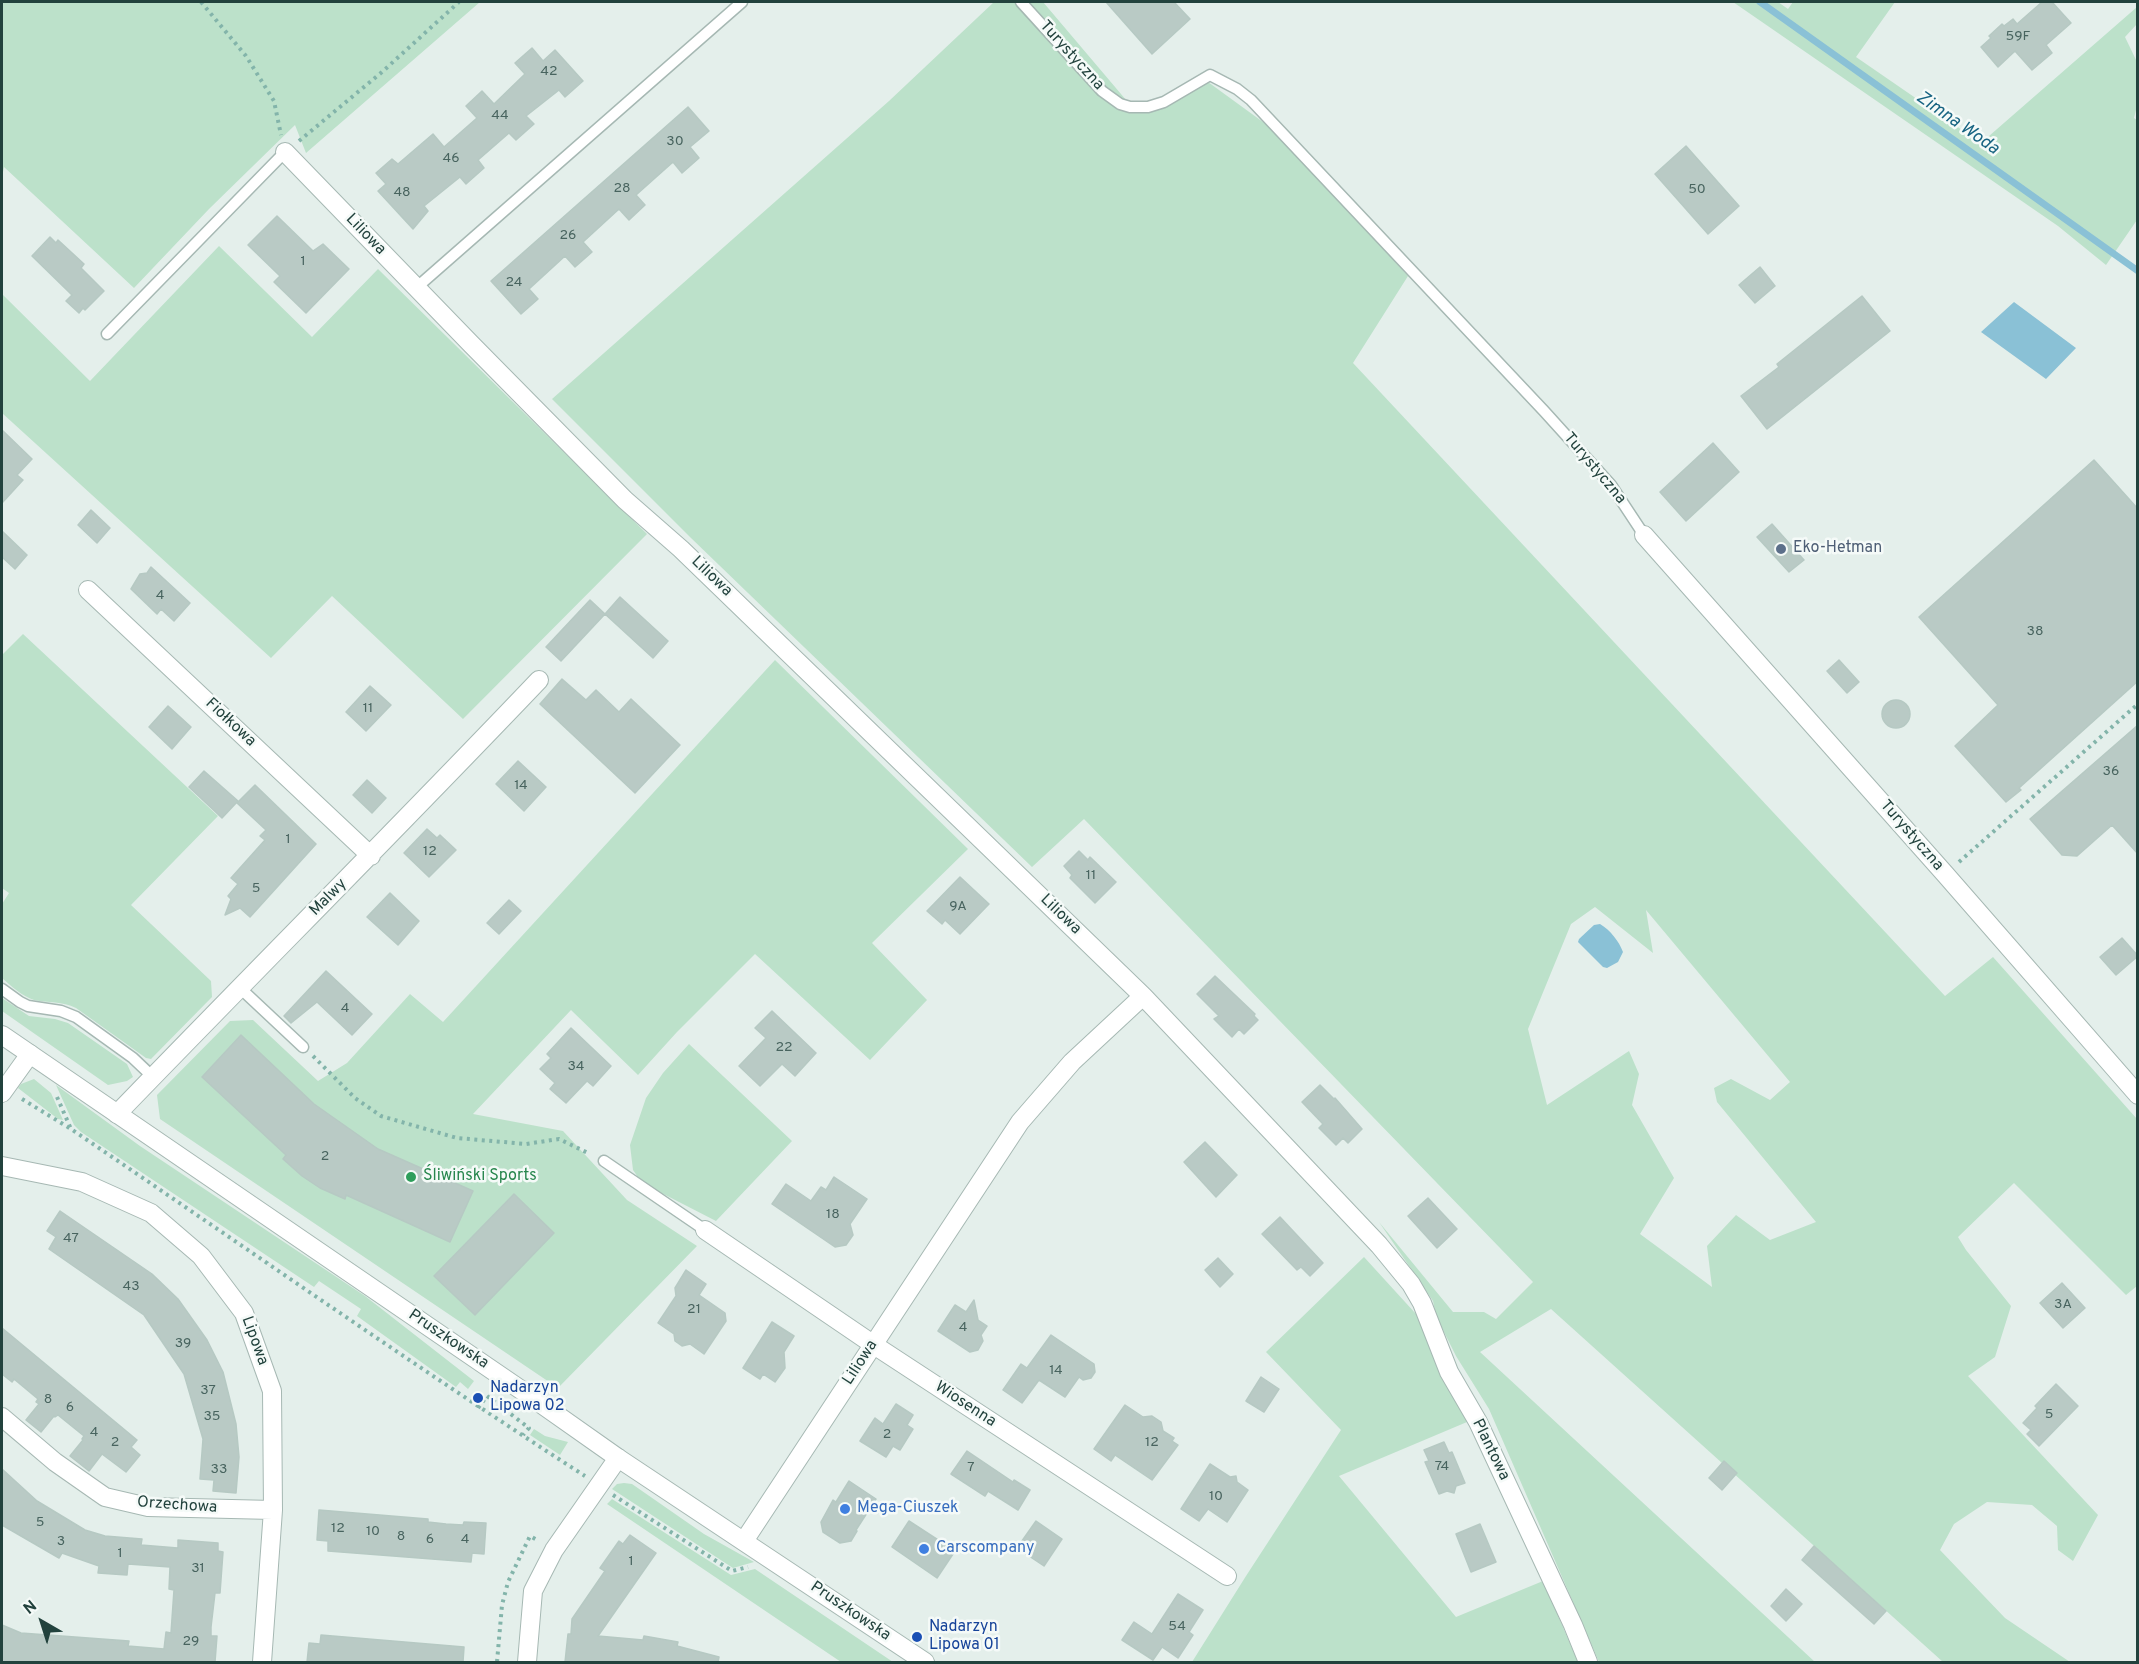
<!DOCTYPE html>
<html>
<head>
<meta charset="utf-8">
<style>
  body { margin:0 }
  #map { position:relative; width:2139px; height:1664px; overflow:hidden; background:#e4efeb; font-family:Overpass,sans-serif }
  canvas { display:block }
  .frame { position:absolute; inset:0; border:3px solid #22423d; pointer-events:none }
  .north { position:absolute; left:12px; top:1592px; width:60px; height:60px; -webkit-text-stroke:4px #f5faf8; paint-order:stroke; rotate:321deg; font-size:16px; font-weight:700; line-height:24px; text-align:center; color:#22423d }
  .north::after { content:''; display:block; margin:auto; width:21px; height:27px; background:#22423d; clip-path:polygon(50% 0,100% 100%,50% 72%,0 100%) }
</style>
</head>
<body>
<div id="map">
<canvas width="2139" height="1664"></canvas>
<div class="frame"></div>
<div class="north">N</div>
</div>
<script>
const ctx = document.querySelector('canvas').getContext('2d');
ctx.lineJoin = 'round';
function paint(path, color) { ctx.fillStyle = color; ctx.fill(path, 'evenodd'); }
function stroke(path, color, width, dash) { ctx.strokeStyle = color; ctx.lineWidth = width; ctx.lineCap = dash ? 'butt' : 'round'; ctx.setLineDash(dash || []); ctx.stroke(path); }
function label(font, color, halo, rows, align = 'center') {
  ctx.font = font + ' Overpass,sans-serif'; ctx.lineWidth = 5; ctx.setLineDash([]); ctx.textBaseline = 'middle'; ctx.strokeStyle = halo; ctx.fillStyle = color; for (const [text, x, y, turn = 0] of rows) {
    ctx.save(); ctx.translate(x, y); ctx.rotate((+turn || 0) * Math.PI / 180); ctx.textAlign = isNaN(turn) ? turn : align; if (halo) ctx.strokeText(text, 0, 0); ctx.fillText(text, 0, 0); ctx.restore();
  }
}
const green = new Path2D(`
  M 2,2 L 480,2 L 306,153 L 295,125 L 209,209 L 134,288 L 4,167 L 2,177 Z
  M 994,2 L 1043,2 L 1132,107 L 1208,82 L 1285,138 L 1408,276 L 1353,363 L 1945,996 L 1993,957 L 2137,1119 L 2137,1286 L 2126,1295 L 2014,1183 L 1958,1237 L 1966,1250 L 2011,1306 L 1995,1357 L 1968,1376 L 2098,1515 L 2073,1561 L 2058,1550 L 2057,1526 L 2032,1505 L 1987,1502 L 1954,1524 L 1940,1550 L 2005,1618 L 2070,1662 L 1943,1662 L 1551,1309 L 1480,1352 L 1815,1662 L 1599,1662 L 1489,1409 L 1456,1356 L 1436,1316 L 1433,1301 L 1379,1222 L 1453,1312 L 1484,1312 L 1496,1319 L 1533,1282 L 1084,819 L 1032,867 L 691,538 L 552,399 L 889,101 ZM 1595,907 L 1653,953 L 1646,910 L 1790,1082 L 1770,1100 L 1731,1079 L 1714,1088 L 1717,1102 L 1816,1222 L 1770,1240 L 1736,1215 L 1707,1246 L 1712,1287 L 1640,1234 L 1674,1178 L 1632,1105 L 1639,1074 L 1629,1051 L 1547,1105 L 1528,1029 L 1571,924 Z
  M 1733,2 L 1778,2 L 1788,9 L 1793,2 L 1895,2 L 1856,57 L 1981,143 L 2137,7 L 2137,24 L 2125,37 L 2137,62 L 2137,106 L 2134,118 L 2138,121 L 2137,220 L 2106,265 L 2058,226 Z
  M 219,246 L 312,337 L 378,269 L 647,534 L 463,719 L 332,596 L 271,658 L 2,413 L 2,294 L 90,381 Z
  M 23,634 L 218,816 L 131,905 L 211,981 L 212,997 L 151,1059 L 146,1058 L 76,1008 C 62,1001 48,1003 34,1000 C 22,996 11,986 2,978 L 2,904 L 9,893 L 2,888 L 2,655 Z
  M 775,660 L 968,849 L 872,943 L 927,1000 L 870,1060 L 755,954 L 677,1032 L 638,1075 L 571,1010 L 473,1114 L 563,1131 L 627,1200 L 697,1246 L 558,1388 L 160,1119 L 157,1095 L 230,1021 L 253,1020 L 318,1081 L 347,1063 L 410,994 L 443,1022 Z
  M 2,998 L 29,1016 L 55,1019 L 68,1023 L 127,1064 L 133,1077 L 127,1081 L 108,1085 L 2,1011 Z
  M 689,1044 L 792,1141 L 716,1221 L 642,1183 L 633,1170 L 630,1145 L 646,1098 L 663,1073 Z
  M 34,1079 L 51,1093 L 63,1120 L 58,1119 L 18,1088 L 21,1084 Z
  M 56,1085 L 140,1146 L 365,1296 L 474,1381 L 468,1389 L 460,1382 L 456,1387 L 357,1316 L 361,1309 L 319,1281 L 314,1287 L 81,1132 L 74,1125 Z
  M 1364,1257 L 1416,1314 L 1467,1422 L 1339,1476 L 1456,1617 L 1543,1581 L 1578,1662 L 1192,1662 L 1246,1576 L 1341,1430 L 1266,1352 Z
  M 534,1429 L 545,1436 L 568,1442 L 560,1455 L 530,1435 Z
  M 624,1483 L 632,1484 L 704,1534 L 754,1562 L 733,1568 L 612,1489 L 617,1484 Z
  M 612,1499 L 731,1575 L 755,1569 L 893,1662 L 841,1662 L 607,1504 Z`);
const water = new Path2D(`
  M 2014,302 L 2076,348 L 2046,379 L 1981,332 Z
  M 1600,924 C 1610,930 1619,941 1623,952 L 1618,962 L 1607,968 L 1603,967 L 1578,942 L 1579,939 L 1594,925 Z`);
const stream = new Path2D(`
  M 1760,2 L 2138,271`);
const building = new Path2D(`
  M 1106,2 L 1174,2 L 1190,19 L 1152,54 Z
  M 2042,2 L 2052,2 L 2071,23 L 2046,45 L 2052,53 L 2032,70 L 2015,51 L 1998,67 L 1981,47 L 1991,38 L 1989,36 L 2002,24 L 2004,26 L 2013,19 L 2017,24 Z
  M 532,48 L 543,61 L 555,50 L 583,81 L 565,97 L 559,90 L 526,116 L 534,124 L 516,140 L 509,133 L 478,160 L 484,168 L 466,184 L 460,177 L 424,206 L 428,211 L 413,229 L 378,191 L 386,184 L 376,173 L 392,159 L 398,164 L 433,134 L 444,147 L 477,118 L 466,106 L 482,91 L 494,104 L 525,74 L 515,63 Z
  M 688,107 L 709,131 L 690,147 L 699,158 L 682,173 L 673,162 L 636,195 L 645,205 L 629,220 L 619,209 L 583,242 L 592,252 L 575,267 L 565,256 L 529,289 L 538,299 L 521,314 L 491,281 Z
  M 1686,146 L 1739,206 L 1708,234 L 1655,174 Z
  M 277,216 L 313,251 L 323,244 L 349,269 L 306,313 L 274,282 L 280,276 L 248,245 Z
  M 50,237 L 56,243 L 58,240 L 84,264 L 81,268 L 104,291 L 85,310 L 83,308 L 79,313 L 66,301 L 72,295 L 32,256 Z
  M 1760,267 L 1775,286 L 1755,303 L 1739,285 Z
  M 1862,296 L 1890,331 L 1767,429 L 1741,396 L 1779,367 L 1777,364 Z
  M 2,430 L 32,459 L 17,475 L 23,480 L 2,503 Z
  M 1713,443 L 1739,472 L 1686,521 L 1660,492 Z
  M 2094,460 L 2138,509 L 2138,681 L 2019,788 L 2021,790 L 2006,802 L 1955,746 L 1998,705 L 1919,617 Z
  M 91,510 L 110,528 L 97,543 L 78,525 Z
  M 1772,524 L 1804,560 L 1789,572 L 1757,537 Z
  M 2,531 L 27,555 L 15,569 L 2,557 Z
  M 151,567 L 190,603 L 174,621 L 161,609 L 157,614 L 131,589 L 140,574 L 147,573 Z
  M 620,597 L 668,641 L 653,658 L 605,614 Z
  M 590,600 L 605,614 L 561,661 L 546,647 Z
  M 1839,660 L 1859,682 L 1847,693 L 1827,671 Z
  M 562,679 L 586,700 L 596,690 L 619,712 L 631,699 L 680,745 L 635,793 L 540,704 Z
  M 370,686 L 391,705 L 366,731 L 346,712 Z
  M1882 714a14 14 0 1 1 28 0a14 14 0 1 1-28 0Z
  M 168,706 L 191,727 L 172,749 L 149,727 Z
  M 2138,725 L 2138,854 L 2112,825 L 2077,856 L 2062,855 L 2030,819 Z
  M 518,761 L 546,787 L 524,811 L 496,784 Z
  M 204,771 L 238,801 L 222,818 L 189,787 Z
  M 367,780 L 386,798 L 372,813 L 353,795 Z
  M 255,785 L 316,844 L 250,917 L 240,908 L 225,915 L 231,899 L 228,896 L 238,884 L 231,878 L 265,840 L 260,836 L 266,830 L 237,803 Z
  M 427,829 L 437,838 L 440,835 L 456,850 L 429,877 L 404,853 Z
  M 1079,851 L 1088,860 L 1090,857 L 1116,882 L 1095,903 L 1070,878 L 1072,875 L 1064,866 Z
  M 960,877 L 989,904 L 960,934 L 945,920 L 942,924 L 927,911 Z
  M 390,893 L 419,921 L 398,945 L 367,917 Z
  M 509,900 L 521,911 L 499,934 L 487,923 Z
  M 2122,938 L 2138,956 L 2116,975 L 2100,957 Z
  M 326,971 L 372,1014 L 352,1035 L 317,1002 L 291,1023 L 284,1016 Z
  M 1215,976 L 1255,1014 L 1254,1016 L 1258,1020 L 1244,1034 L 1239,1029 L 1232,1037 L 1214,1019 L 1219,1016 L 1197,994 Z
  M 772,1011 L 816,1053 L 795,1076 L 782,1064 L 760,1086 L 739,1066 L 766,1038 L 755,1028 Z
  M 571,1028 L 611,1066 L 593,1086 L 587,1081 L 566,1103 L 550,1089 L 555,1083 L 540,1069 L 551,1058 L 547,1054 Z
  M 241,1035 L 314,1104 L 378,1149 L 473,1191 L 450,1242 L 346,1195 L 345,1199 L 320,1188 L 302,1176 L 283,1159 L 286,1155 L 202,1077 Z
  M 1320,1085 L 1334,1099 L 1335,1098 L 1362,1129 L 1348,1143 L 1343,1138 L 1336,1145 L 1319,1128 L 1323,1124 L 1302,1102 Z
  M 1205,1142 L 1237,1175 L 1216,1197 L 1184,1162 Z
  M 834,1177 L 867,1199 L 850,1224 L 853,1235 L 846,1245 L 835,1247 L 772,1204 L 786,1184 L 811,1201 L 821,1187 L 826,1190 Z
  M 514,1194 L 554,1233 L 475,1315 L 434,1276 Z
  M 1428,1198 L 1457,1229 L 1437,1248 L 1408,1216 Z
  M 60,1211 L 152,1274 L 178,1299 L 207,1340 L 223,1372 L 236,1424 L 239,1457 L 236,1493 L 213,1491 L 214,1480 L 200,1479 L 203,1439 L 184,1374 L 144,1315 L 49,1249 L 56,1237 L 47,1231 Z
  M 1280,1217 L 1323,1263 L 1310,1276 L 1301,1267 L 1297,1270 L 1262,1234 Z
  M 1218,1258 L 1233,1274 L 1220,1287 L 1205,1270 Z
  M 686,1270 L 706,1284 L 699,1295 L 725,1313 L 726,1321 L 704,1354 L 690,1344 L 682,1346 L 675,1341 L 674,1334 L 658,1323 L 676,1296 L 675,1288 Z
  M 2062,1283 L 2085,1308 L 2063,1328 L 2040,1303 Z
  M 974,1300 L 978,1320 L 987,1326 L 981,1335 L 983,1341 L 978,1350 L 970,1352 L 938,1331 L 955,1305 L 966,1312 Z
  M 772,1322 L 794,1336 L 784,1352 L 785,1368 L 775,1382 L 763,1374 L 760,1379 L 743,1368 Z
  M 2,1328 L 137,1440 L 131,1447 L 140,1455 L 126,1472 L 102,1454 L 89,1471 L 70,1456 L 83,1440 L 82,1439 L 84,1436 L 58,1415 L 55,1417 L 54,1416 L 41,1432 L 26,1420 L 39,1404 L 36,1402 L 38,1399 L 14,1379 L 12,1382 L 2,1374 Z
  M 1051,1335 L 1094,1364 L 1095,1372 L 1091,1378 L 1083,1380 L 1079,1377 L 1065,1397 L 1039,1380 L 1022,1403 L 1003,1390 L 1021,1364 L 1027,1368 Z
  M 1261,1377 L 1279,1389 L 1264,1412 L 1246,1401 Z
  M 2056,1384 L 2078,1406 L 2039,1446 L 2027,1434 L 2031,1430 L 2023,1423 L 2037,1408 L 2035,1406 Z
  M 896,1404 L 913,1415 L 907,1425 L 913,1429 L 900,1450 L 893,1446 L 886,1457 L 860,1441 L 875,1418 L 883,1424 Z
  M 1125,1405 L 1143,1417 L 1152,1416 L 1161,1422 L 1163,1431 L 1174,1438 L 1172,1441 L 1178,1445 L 1152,1480 L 1115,1455 L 1111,1461 L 1094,1449 Z
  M 1444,1442 L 1449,1453 L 1452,1452 L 1465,1483 L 1456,1486 L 1454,1493 L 1447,1491 L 1439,1494 L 1425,1462 L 1429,1461 L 1424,1450 Z
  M 967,1451 L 1013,1482 L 1014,1480 L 1030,1490 L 1018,1510 L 988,1491 L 985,1496 L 951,1474 Z
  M 1724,1461 L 1737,1473 L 1722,1490 L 1709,1478 Z
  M 1210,1464 L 1230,1477 L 1236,1476 L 1237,1482 L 1248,1490 L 1227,1522 L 1208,1509 L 1199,1521 L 1181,1509 Z
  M 2,1469 L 37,1501 L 85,1530 L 105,1536 L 142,1539 L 141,1545 L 178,1548 L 178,1540 L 218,1543 L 218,1551 L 223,1552 L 220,1593 L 215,1593 L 211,1627 L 211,1636 L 217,1636 L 215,1662 L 2,1662 L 2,1625 L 21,1633 L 129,1641 L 128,1646 L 164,1649 L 166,1632 L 171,1633 L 174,1590 L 169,1589 L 170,1567 L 128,1564 L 127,1575 L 98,1573 L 99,1566 L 62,1553 L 59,1558 L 2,1525 Z
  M 849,1481 L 876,1499 L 856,1530 L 857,1531 L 851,1541 L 840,1543 L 823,1532 L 821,1522 L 833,1500 L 836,1502 Z
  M 319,1510 L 428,1519 L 428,1522 L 446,1524 L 463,1525 L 464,1522 L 486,1523 L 484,1554 L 472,1553 L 471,1562 L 328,1551 L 328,1541 L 317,1540 Z
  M 909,1521 L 955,1551 L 937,1578 L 892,1547 Z
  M 1036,1521 L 1062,1539 L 1044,1566 L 1017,1548 Z
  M 1480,1524 L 1496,1562 L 1471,1572 L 1456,1534 Z
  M 630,1535 L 656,1553 L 598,1636 L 643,1640 L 644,1636 L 678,1642 L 677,1646 L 719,1657 L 718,1662 L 565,1662 L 568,1634 L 571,1634 L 572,1619 L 605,1571 L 600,1568 L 619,1541 L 623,1544 Z
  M 1814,1546 L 1886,1611 L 1874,1624 L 1802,1560 Z
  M 1786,1589 L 1802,1604 L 1786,1621 L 1771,1606 Z
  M 1178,1594 L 1203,1610 L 1189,1632 L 1193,1635 L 1178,1658 L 1162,1647 L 1153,1660 L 1122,1640 L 1134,1622 L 1152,1634 Z
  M 321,1635 L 464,1647 L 463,1662 L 307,1662 L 309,1643 L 320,1644 Z`);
const path = new Path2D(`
  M 201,2 L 246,56 L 274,101 L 281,135
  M 299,141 L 382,72 L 459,2
  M 1959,862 L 2138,704
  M 313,1056 L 355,1098 L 381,1116 L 457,1138 L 526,1144 L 559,1139 L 590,1154
  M 57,1097 L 71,1129 C 242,1245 411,1364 585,1476
  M 22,1099 L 71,1129
  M 478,1408 L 487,1396 L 529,1428 L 523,1435
  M 613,1495 L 732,1571 L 748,1567
  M 497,1662 L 502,1605 L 508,1582 L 530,1536 L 539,1541`);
const service = new Path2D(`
  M 1021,2 L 1102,91 L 1120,104 L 1130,107 L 1148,107 L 1164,102 L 1210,75 L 1237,89 L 1251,100 L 1544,411 L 1611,485 L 1644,535
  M 416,288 L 742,2
  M 107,334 L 285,152
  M 239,987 L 303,1047
  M 2,989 L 20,1002 L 28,1006 L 61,1011 L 76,1017 L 133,1058 L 153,1077
  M 604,1161 L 705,1230`);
const minor = new Path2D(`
  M 285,152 L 471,344 L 625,500 L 681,549 L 1143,996 L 1379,1245 L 1411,1284 L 1422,1303 L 1449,1372 L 1478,1422 L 1573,1625 L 1588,1662
  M 1644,535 L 1945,874 L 2138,1095
  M 88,590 L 371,856
  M 2,1093 L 30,1054
  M 117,1114 C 257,969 400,826 539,680
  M 2,1166 L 82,1182 L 151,1213 L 201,1256 L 244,1313 L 272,1391 L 273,1510 L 262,1662
  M 705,1230 L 874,1345 L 1227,1576
  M 2,1417 L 55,1462 L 105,1497 L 148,1507 L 273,1510
  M 744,1541 L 1020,1122 L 1072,1062 L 1143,996
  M 527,1662 L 533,1591 L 554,1550 L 618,1458`);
const tertiary = new Path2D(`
  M 2,1035 L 530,1396 L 618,1458 L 925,1662`);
const markers = [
  [1781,549,6,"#5c6f8a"],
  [411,1177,6,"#2e9e5b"],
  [478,1398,6,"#1a4fb4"],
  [845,1509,6,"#3f7fe0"],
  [924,1549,6,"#3f7fe0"],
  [917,1637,6,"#1a4fb4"]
];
const numberNames = [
  ["59F",2018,37],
  ["42",549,72],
  ["44",500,116],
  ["30",675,142],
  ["46",451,159],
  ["28",622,189],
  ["50",1697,190],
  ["48",402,193],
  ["26",568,236],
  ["1",303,262],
  ["24",514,283],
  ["4",160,596],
  ["38",2035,632],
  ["11",368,709],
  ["36",2111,772],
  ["14",521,786],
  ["1",288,840],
  ["12",430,852],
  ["11",1091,876],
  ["5",256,889],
  ["9A",958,907],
  ["4",345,1009],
  ["22",784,1048],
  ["34",576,1067],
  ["2",325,1157],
  ["18",833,1215],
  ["47",71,1239],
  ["43",131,1287],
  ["3A",2063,1305],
  ["21",694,1310],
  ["4",963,1328],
  ["39",183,1344],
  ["14",1056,1371],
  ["37",208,1391],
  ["8",48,1400],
  ["6",70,1408],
  ["5",2049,1415],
  ["35",212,1417],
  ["4",94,1433],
  ["2",887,1435],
  ["2",115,1443],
  ["12",1152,1443],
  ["74",1442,1467],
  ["7",971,1468],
  ["33",219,1470],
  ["10",1216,1497],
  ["5",40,1523],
  ["12",338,1529],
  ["10",373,1532],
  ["8",401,1537],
  ["6",430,1540],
  ["4",465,1540],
  ["3",61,1542],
  ["1",120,1554],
  ["1",631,1562],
  ["31",198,1569],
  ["54",1177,1627],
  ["29",191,1642]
];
const streetNames = [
  ["Turystyczna",1071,56,48],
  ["Liliowa",365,235,46],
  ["Turystyczna",1594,469,50],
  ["Liliowa",711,577,44],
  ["Fiołkowa",230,723,43],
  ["Turystyczna",1911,836,49],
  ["Malwy",329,898,-45],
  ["Liliowa",1060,915,44],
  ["Pruszkowska",448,1340,34],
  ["Lipowa",254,1341,70],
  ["Liliowa",861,1363,-57],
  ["Wiosenna",965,1405,33],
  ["Plantowa",1490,1450,64],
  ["Orzechowa",177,1506,4],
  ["Pruszkowska",850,1612,34]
];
const serviceNames = [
  ["Eko-Hetman",1793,549]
];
const leisureNames = [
  ["Śliwiński Sports",423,1177]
];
const transitNames = [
  ["Nadarzyn",490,1389],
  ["Lipowa 02",490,1407],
  ["Nadarzyn",929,1628],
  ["Lipowa 01",929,1646]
];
const shopNames = [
  ["Mega-Ciuszek",857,1509],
  ["Carscompany",936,1549]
];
const waterNames = [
  ["Zimna Woda",1957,124,35]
];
paint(green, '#bce1ca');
paint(water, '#8ac1d6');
stroke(stream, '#8ac1d6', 7);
paint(building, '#b9cac5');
stroke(building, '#b6c9c3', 1.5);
stroke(service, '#a6b8b3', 13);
stroke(minor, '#a6b8b3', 20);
stroke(tertiary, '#a6b8b3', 20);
stroke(path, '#83b4aa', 4, [3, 4.5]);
stroke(service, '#fff', 10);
stroke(minor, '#fff', 18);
stroke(tertiary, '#fff', 18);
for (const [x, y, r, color] of markers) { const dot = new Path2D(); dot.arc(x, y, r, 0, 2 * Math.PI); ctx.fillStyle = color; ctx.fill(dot); stroke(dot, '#f5faf8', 2); }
label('14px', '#48645f', null, numberNames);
label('16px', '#22423d', '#f5faf8', streetNames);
label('16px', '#4e5e75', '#f5faf8', serviceNames, 'left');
label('16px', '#27864d', '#f5faf8', leisureNames, 'left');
label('16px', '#164399', '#f5faf8', transitNames, 'left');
label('16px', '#366cbe', '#f5faf8', shopNames, 'left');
label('italic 18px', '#186482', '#f5faf8', waterNames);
</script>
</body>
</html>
